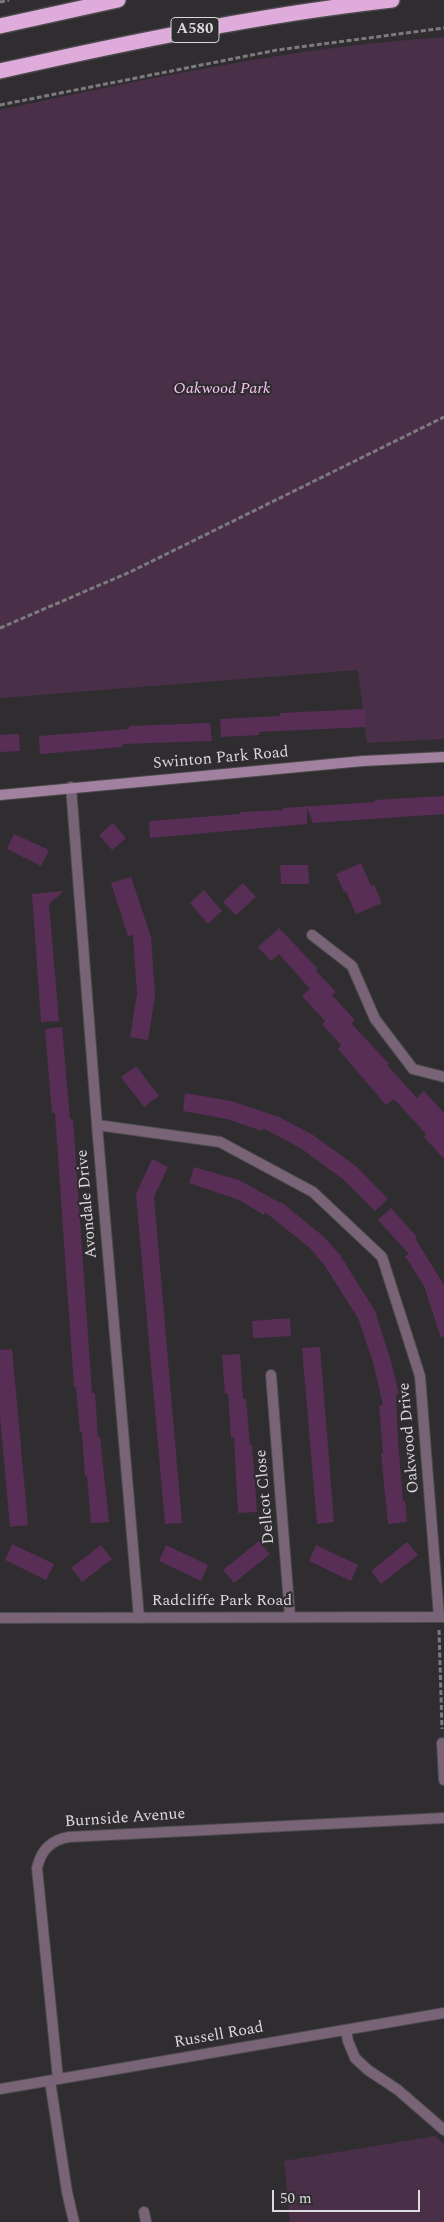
<!DOCTYPE html>
<html>
<head>
<meta charset="utf-8">
<style>
  body { margin:0 }
  #map { position:relative; width:444px; height:2222px; overflow:hidden; background:#302d30; font-family:Spectral,serif }
  canvas { display:block }
  .scale { position:absolute; left:272px; top:2190px; width:148px; height:22px; box-sizing:border-box; border:2px solid #dbd9db; border-top:0; padding-left:6px; font-size:15px; line-height:18px; white-space:nowrap; color:#dbd9db; -webkit-text-stroke:4px #302d30; paint-order:stroke }
</style>
</head>
<body>
<div id="map">
<canvas width="444" height="2222"></canvas>
<div class="scale">50 m</div>
</div>
<script>
const ctx = document.querySelector('canvas').getContext('2d');
ctx.lineJoin = 'round';
function paint(path, color) { ctx.fillStyle = color; ctx.fill(path, 'evenodd'); }
function stroke(path, color, width, dash) { ctx.strokeStyle = color; ctx.lineWidth = width; ctx.lineCap = dash ? 'butt' : 'round'; ctx.setLineDash(dash || []); ctx.stroke(path); }
function label(font, color, halo, rows, align = 'center') {
  ctx.font = font + ' Spectral,serif'; ctx.lineWidth = 4.5; ctx.setLineDash([]); ctx.textBaseline = 'middle'; ctx.strokeStyle = halo; ctx.fillStyle = color; for (const [text, x, y, turn = 0] of rows) {
    ctx.save(); ctx.translate(x, y); ctx.rotate((+turn || 0) * Math.PI / 180); ctx.textAlign = isNaN(turn) ? turn : align; if (halo) ctx.strokeText(text, 0, 0); ctx.fillText(text, 0, 0); ctx.restore();
  }
}
const green = new Path2D(`
  M 444,37 L 444,739 L 367,743 L 358,670 L 0,698 L 0,110 C 146,79 294,47 444,37 Z
  M 435,2136 L 444,2144 L 444,2222 L 290,2222 L 284,2161 Z`);
const building = new Path2D(`
  M 365,709 L 366,727 L 259,732 L 259,735 L 221,737 L 220,719 L 280,716 L 280,713 Z
  M 210,723 L 212,741 L 122,744 L 123,747 L 40,754 L 39,736 L 129,729 L 129,726 Z
  M 19,734 L 20,751 L 0,752 L 0,735 Z
  M 444,796 L 444,814 L 313,823 L 307,808 L 307,824 L 150,838 L 149,821 L 240,814 L 240,812 L 283,810 L 283,808 L 375,802 L 375,800 Z
  M 113,823 L 126,838 L 112,850 L 99,835 Z
  M 14,834 L 49,850 L 41,866 L 7,849 Z
  M 361,863 L 371,886 L 374,885 L 382,903 L 356,914 L 346,891 L 344,892 L 336,874 Z
  M 280,865 L 308,865 L 309,884 L 281,884 Z
  M 131,877 L 151,937 L 155,995 L 148,1040 L 130,1037 L 137,994 L 133,935 L 128,936 L 111,883 Z
  M 243,883 L 256,897 L 236,915 L 223,902 Z
  M 204,890 L 222,911 L 208,924 L 190,903 Z
  M 64,891 L 49,904 L 59,1021 L 41,1022 L 32,894 Z
  M 279,928 L 318,969 L 316,971 L 336,992 L 332,995 L 355,1020 L 351,1023 L 389,1064 L 387,1065 L 417,1098 L 424,1091 L 444,1113 L 444,1159 L 424,1137 L 426,1134 L 394,1099 L 386,1105 L 338,1049 L 341,1045 L 322,1024 L 325,1021 L 302,996 L 310,989 L 279,954 L 271,961 L 258,947 Z
  M 62,1027 L 70,1119 L 73,1119 L 92,1393 L 95,1393 L 98,1437 L 100,1437 L 109,1522 L 91,1523 L 87,1476 L 85,1476 L 82,1432 L 80,1432 L 76,1387 L 74,1387 L 55,1113 L 52,1113 L 45,1029 Z
  M 136,1066 L 159,1096 L 144,1107 L 121,1077 Z
  M 185,1093 L 231,1101 L 279,1117 L 313,1135 L 357,1167 L 388,1199 L 375,1211 L 344,1180 L 302,1149 L 263,1128 L 262,1131 L 227,1119 L 183,1111 Z
  M 152,1159 L 168,1167 L 154,1197 L 182,1523 L 165,1524 L 136,1194 Z
  M 194,1167 L 239,1180 L 280,1203 L 281,1202 L 323,1236 L 340,1255 L 375,1311 L 390,1358 L 399,1394 L 396,1394 L 398,1442 L 403,1501 L 405,1501 L 407,1522 L 388,1524 L 381,1453 L 383,1453 L 379,1406 L 383,1405 L 373,1362 L 358,1318 L 325,1266 L 310,1248 L 265,1212 L 264,1215 L 239,1200 L 189,1183 Z
  M 391,1208 L 417,1237 L 415,1238 L 444,1285 L 444,1337 L 441,1338 L 424,1286 L 405,1256 L 409,1254 L 378,1220 Z
  M 290,1318 L 291,1336 L 253,1338 L 252,1321 Z
  M 320,1347 L 334,1522 L 317,1524 L 302,1348 Z
  M 12,1349 L 28,1525 L 10,1527 L 0,1416 L 0,1350 Z
  M 240,1354 L 243,1399 L 246,1399 L 250,1445 L 252,1445 L 257,1512 L 238,1513 L 234,1437 L 231,1438 L 228,1393 L 225,1394 L 222,1355 Z
  M 259,1541 L 270,1554 L 234,1583 L 223,1570 Z
  M 407,1542 L 418,1555 L 381,1584 L 371,1571 Z
  M 12,1544 L 54,1564 L 46,1580 L 5,1560 Z
  M 101,1545 L 112,1559 L 82,1582 L 71,1568 Z
  M 166,1545 L 208,1565 L 201,1581 L 159,1561 Z
  M 316,1545 L 358,1565 L 351,1581 L 309,1561 Z`);
const path = new Path2D(`
  M 0,2 L 9,0
  M 0,105 L 277,50 L 444,28
  M 0,628 L 130,572 L 444,417
  M 439,1630 L 442,1729`);
const lane = new Path2D(`
  M 67,2192 L 74,2222
  M 144,2212 L 146,2222`);
const street = new Path2D(`
  M 71,787 L 97,1125 L 139,1618
  M 312,935 L 352,966 L 375,1019 L 413,1069 L 444,1077
  M 97,1125 L 220,1142 L 313,1192 L 382,1257 L 420,1376 L 439,1617
  M 271,1375 L 290,1617
  M 0,1618 L 444,1617
  M 442,1743 L 444,1780
  M 346,2030 L 348,2041 L 355,2058 L 368,2070 L 398,2090 L 444,2130
  M 58,2079 L 37,1868 C 41,1850 51,1840 69,1837 L 444,1818
  M 50,2081 L 67,2192
  M 0,2089 L 444,2013`);
const secondary = new Path2D(`
  M 0,795 L 363,761 L 444,757`);
const highway = new Path2D(`
  M 0,26 L 118,0
  M 0,71 C 130,42 259,15 392,0`);
const shields = [
  [195,30,48]
];
const shieldNames = [
  ["A580",195,30]
];
const parkNames = [
  ["Oakwood Park",222,390]
];
const streetNames = [
  ["Swinton Park Road",221,759,-5],
  ["Avondale Drive",88,1204,-95],
  ["Oakwood Drive",410,1438,-95],
  ["Dellcot Close",266,1497,-95],
  ["Radcliffe Park Road",222,1602],
  ["Burnside Avenue",125,1819,-4],
  ["Russell Road",219,2036,-10]
];
paint(green, '#493048');
paint(building, '#582e57');
stroke(lane, '#4b494b', 12);
stroke(street, '#4b494b', 12);
stroke(secondary, '#4b494b', 12);
stroke(highway, '#4b494b', 18);
stroke(path, '#7c7a7c', 3, [5, 2.5]);
stroke(lane, '#786377', 10);
stroke(street, '#786377', 10);
stroke(secondary, '#a1819f', 10);
stroke(highway, '#deabdb', 15);
for (const [x, y, w] of shields) { const box = new Path2D(); box.roundRect(x - w / 2, y - 12.5, w, 25, 4); ctx.fillStyle = '#302d30'; ctx.fill(box); stroke(box, '#dbd9db', 1); }
label('bold 15px', '#dbd9db', null, shieldNames);
label('italic 16px', '#fbc3f8', '#302d30', parkNames);
label('16px', '#dbd9db', '#302d30', streetNames);
</script>
</body>
</html>
